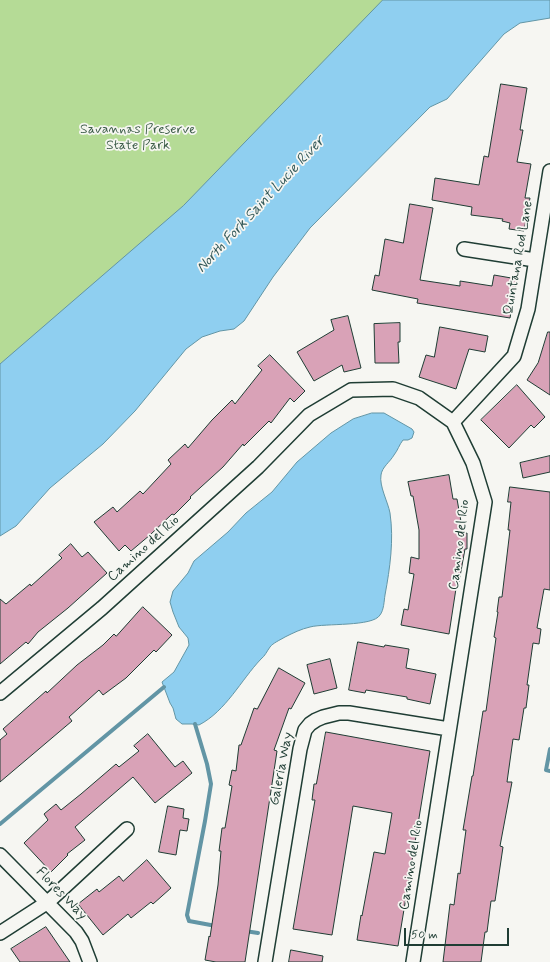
<!DOCTYPE html>
<html>
<head>
<meta charset="utf-8">
<style>
  body { margin:0 }
  #map { position:relative; width:550px; height:962px; overflow:hidden; background:#f6f6f2; font-family:Mynerve,sans-serif }
  canvas { display:block }
  .scale { position:absolute; left:404px; top:928px; width:105px; height:18px; box-sizing:border-box; border:2px solid #1f3d34; border-top:0; padding-left:5px; font-size:12px; line-height:14px; white-space:nowrap; color:#1f3d34; -webkit-text-stroke:3px #f6f6f2; paint-order:stroke }
</style>
</head>
<body>
<div id="map">
<canvas width="550" height="962"></canvas>
<div class="scale">50 m</div>
</div>
<script>
const ctx = document.querySelector('canvas').getContext('2d');
ctx.lineJoin = 'round';
function paint(path, color) { ctx.fillStyle = color; ctx.fill(path, 'evenodd'); }
function stroke(path, color, width, dash) { ctx.strokeStyle = color; ctx.lineWidth = width; ctx.lineCap = dash ? 'butt' : 'round'; ctx.setLineDash(dash || []); ctx.stroke(path); }
function label(font, color, halo, rows, align = 'center') {
  ctx.font = font + ' Mynerve,sans-serif'; ctx.lineWidth = 3.5; ctx.setLineDash([]); ctx.textBaseline = 'middle'; ctx.strokeStyle = halo; ctx.fillStyle = color; for (const [text, x, y, turn = 0] of rows) {
    ctx.save(); ctx.translate(x, y); ctx.rotate((+turn || 0) * Math.PI / 180); ctx.textAlign = isNaN(turn) ? turn : align; if (halo) ctx.strokeText(text, 0, 0); ctx.fillText(text, 0, 0); ctx.restore();
  }
}
const green = new Path2D(`
  M 0,0 L 449,0 L 0,434 Z`);
const water = new Path2D(`
  M 383,0 L 550,0 L 550,18 L 520,23 L 504,34 L 447,99 L 430,107 L 310,228 L 273,277 L 244,321 L 234,329 L 220,331 L 202,337 L 186,349 L 135,411 L 103,444 L 50,488 L 16,526 L 0,536 L 0,364 L 183,206 Z
  M 372,413 L 384,413 L 412,429 L 414,432 L 412,438 L 408,440 L 403,440 C 399,445 398,450 394,455 C 390,462 382,467 381,475 C 379,486 388,502 390,513 C 394,540 390,568 385,595 C 384,601 384,610 380,615 C 373,627 325,623 310,627 C 301,629 293,633 285,637 C 280,640 273,643 270,647 C 267,651 265,656 261,659 C 241,680 226,711 199,725 L 192,724 L 182,724 L 176,719 L 173,708 L 170,703 L 162,682 L 174,672 L 189,645 L 188,638 L 179,627 L 173,612 L 170,602 L 173,591 L 188,573 L 194,561 L 228,532 L 246,513 L 272,492 L 297,462 L 331,433 L 353,419 Z`);
const stream = new Path2D(`
  M 195,724 L 207,764 L 211,784 L 205,821 L 187,915 L 189,921 L 216,926
  M 550,749 L 546,770 L 550,771
  M 0,824 L 164,687
  M 245,931 L 258,933`);
const building = new Path2D(`
  M 501,84 L 527,88 L 520,130 L 523,130 L 517,162 L 531,164 L 525,198 L 530,198 L 524,231 L 509,229 L 510,223 L 502,221 L 503,219 L 471,215 L 472,207 L 432,200 L 435,178 L 479,185 L 484,156 L 488,157 Z
  M 410,204 L 433,208 L 420,280 L 460,286 L 460,281 L 492,286 L 494,275 L 517,279 L 510,318 L 417,303 L 418,299 L 372,290 L 375,275 L 379,276 L 385,239 L 403,243 Z
  M 348,316 L 361,368 L 344,372 L 342,365 L 314,381 L 297,352 L 334,330 L 331,320 Z
  M 400,323 L 400,342 L 398,342 L 399,363 L 375,363 L 374,324 Z
  M 440,327 L 488,336 L 485,352 L 469,349 L 456,389 L 419,377 L 426,355 L 434,357 Z
  M 548,332 L 550,332 L 550,395 L 527,380 L 538,363 Z
  M 270,355 L 305,391 L 294,402 L 290,398 L 271,423 L 269,421 L 244,446 L 243,444 L 223,467 L 190,497 L 191,498 L 174,515 L 172,514 L 150,535 L 131,551 L 125,545 L 119,551 L 94,522 L 113,507 L 117,512 L 140,491 L 143,494 L 171,464 L 168,460 L 185,444 L 188,448 L 212,420 L 232,400 L 235,404 L 262,370 L 258,366 Z
  M 517,385 L 545,417 L 534,428 L 531,425 L 509,448 L 481,420 Z
  M 550,456 L 550,472 L 523,478 L 520,463 Z
  M 449,475 L 453,499 L 457,499 L 463,533 L 467,533 L 467,549 L 465,549 L 459,582 L 457,582 L 449,634 L 401,625 L 404,609 L 408,610 L 414,574 L 409,573 L 411,557 L 419,559 L 419,530 L 413,496 L 411,496 L 408,482 Z
  M 510,487 L 550,492 L 550,590 L 544,589 L 537,628 L 541,629 L 539,644 L 533,643 L 527,685 L 529,685 L 526,708 L 524,708 L 519,740 L 513,739 L 507,782 L 512,782 L 500,846 L 503,847 L 495,901 L 491,901 L 487,932 L 485,932 L 481,962 L 443,962 L 450,904 L 454,905 L 458,873 L 460,874 L 466,830 L 463,830 L 472,776 L 473,776 L 483,711 L 486,711 L 496,638 L 494,637 L 498,612 L 497,612 L 499,597 L 502,597 L 510,530 L 508,530 L 511,502 L 508,502 Z
  M 71,544 L 82,557 L 88,552 L 107,573 L 68,608 L 38,632 L 28,644 L 26,642 L 0,664 L 0,599 L 6,604 L 30,584 L 31,586 L 62,558 L 59,555 Z
  M 143,607 L 172,635 L 156,652 L 154,650 L 126,678 L 103,695 L 99,690 L 69,717 L 72,721 L 0,782 L 0,740 L 7,734 L 3,729 L 46,691 L 47,693 L 77,665 L 103,645 L 114,634 L 116,636 Z
  M 358,642 L 384,647 L 385,645 L 409,649 L 406,668 L 436,674 L 430,704 L 407,699 L 407,697 L 366,690 L 365,693 L 349,690 Z
  M 330,659 L 337,688 L 314,694 L 307,665 Z
  M 279,668 L 305,683 L 291,709 L 289,708 L 274,750 L 277,751 L 245,962 L 216,962 L 205,960 L 209,936 L 210,937 L 218,885 L 221,851 L 219,851 L 222,828 L 225,828 L 232,786 L 229,785 L 232,770 L 236,771 L 239,745 L 241,745 L 254,708 L 257,709 Z
  M 326,732 L 430,751 L 398,946 L 357,940 L 361,915 L 362,916 L 374,852 L 385,854 L 392,813 L 353,806 L 332,935 L 293,929 L 315,800 L 312,800 L 314,784 L 316,784 Z
  M 148,734 L 175,767 L 183,761 L 192,773 L 155,803 L 133,777 L 75,827 L 85,840 L 67,854 L 68,855 L 51,872 L 24,843 L 48,820 L 44,814 L 56,804 L 61,810 L 81,794 L 116,764 L 119,767 L 139,751 L 134,746 Z
  M 168,806 L 184,809 L 183,818 L 189,819 L 187,831 L 180,830 L 176,855 L 159,852 Z
  M 147,860 L 171,888 L 153,904 L 151,902 L 131,918 L 128,914 L 103,935 L 78,904 L 97,889 L 99,892 L 119,876 L 123,881 Z
  M 46,927 L 70,962 L 20,962 L 11,949 Z
  M 291,950 L 323,956 L 322,962 L 289,962 Z`);
const street = new Path2D(`
  M 464,249 L 535,260
  M 453,422 L 514,356 L 528,309 L 550,171
  M 0,693 L 102,608 L 258,467 L 309,415 L 351,390 L 393,389 L 419,398 L 453,422 L 473,463 L 485,502 L 413,962
  M 0,855 L 76,932 L 82,941 L 90,962
  M 0,933 L 48,902 L 127,829
  M 265,962 L 300,749 L 305,730 L 310,724 L 316,720 L 323,717 L 339,713 L 349,713 L 449,729`);
const parkNames = [
  ["Savannas Preserve",138,130],
  ["State Park",138,146]
];
const streetNames = [
  ["Quintana Rod Lane",519,258,-80],
  ["Camino del Rio",460,545,-83],
  ["Camino del Rio",144,549,-42],
  ["Galeria Way",282,769,-79],
  ["Camino del Rio",412,865,-81],
  ["Flores Way",61,894,46]
];
const waterNames = [
  ["North Fork Saint Lucie River",261,205,-47]
];
paint(green, '#b5db96');
paint(water, '#8fcff0');
stroke(water, '#6295a5', 1);
stroke(stream, '#6295a5', 4);
paint(building, '#d9a2b7');
stroke(building, '#1f3d34', 1);
stroke(street, '#1f3d34', 16);
stroke(street, '#f6f6f2', 13);
label('14px', '#3d5d48', '#f6f6f2', parkNames);
label('14px', '#1f3d34', '#f6f6f2', streetNames);
label('italic 15px', '#355a5a', '#f6f6f2', waterNames);
</script>
</body>
</html>
